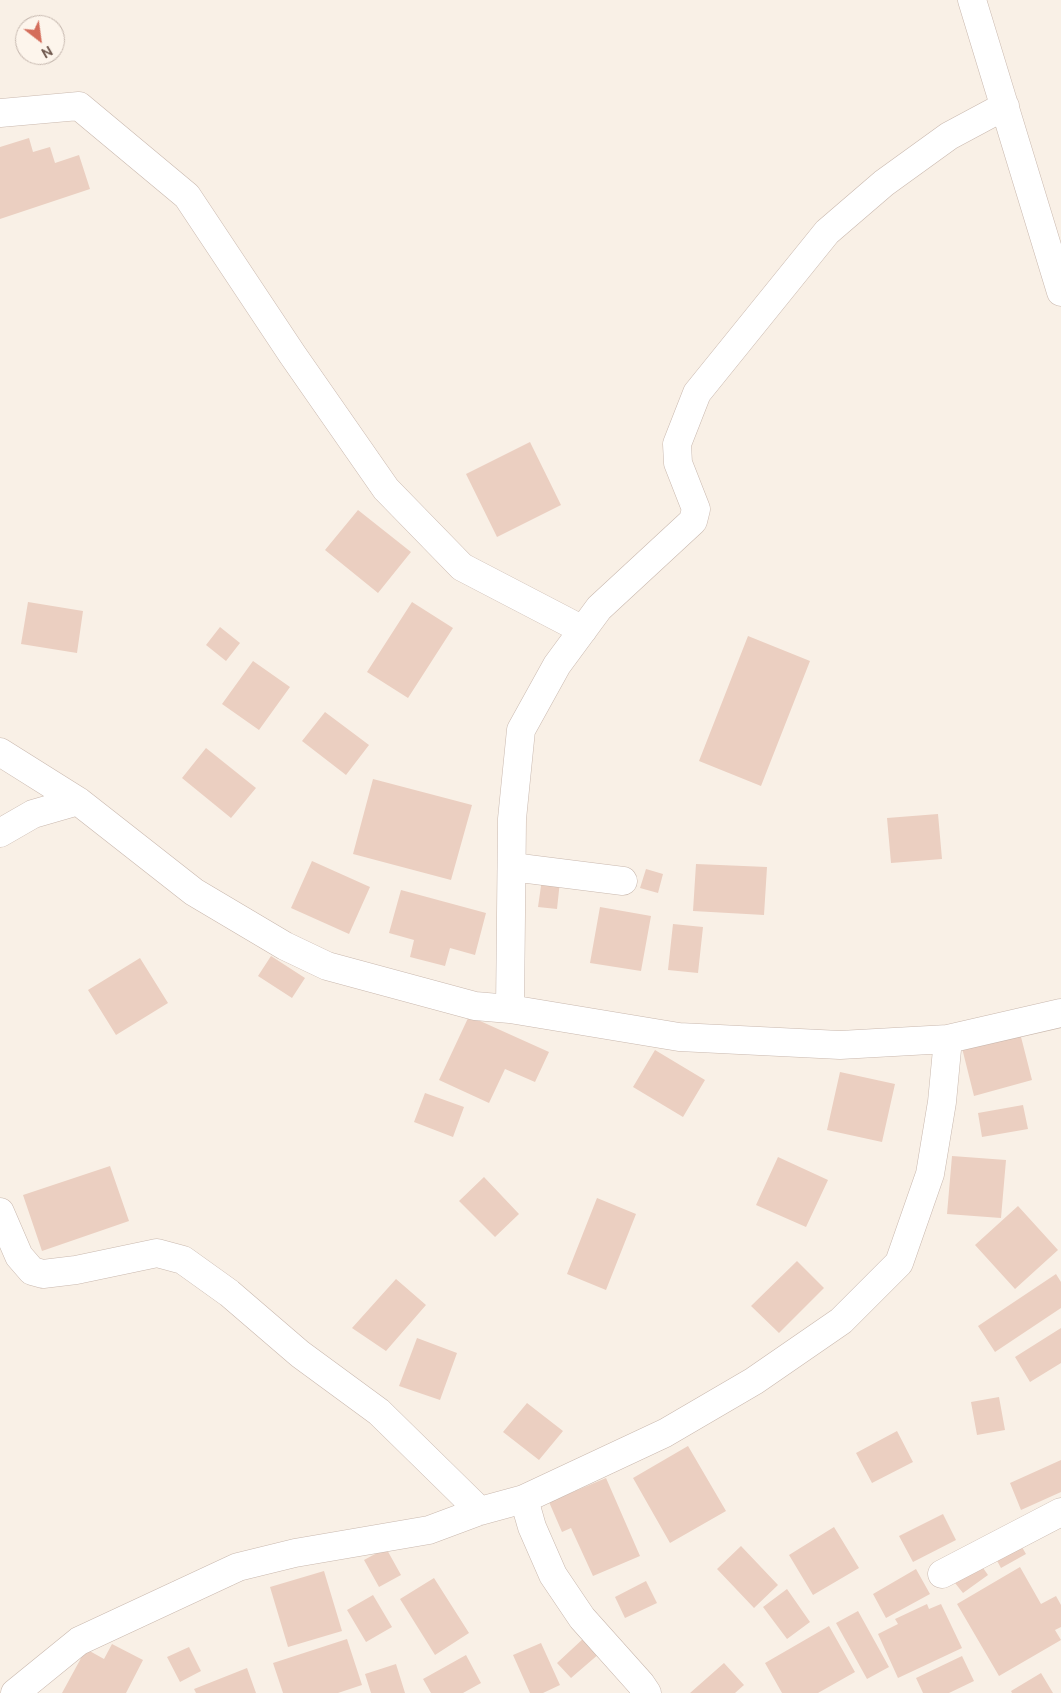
<!DOCTYPE html>
<html>
<head>
<meta charset="utf-8">
<style>
  body { margin:0 }
  #map { position:relative; width:1061px; height:1693px; overflow:hidden; background:#f9f0e6; font-family:Ubuntu,sans-serif }
  canvas { display:block }
  .north { position:absolute; left:15px; top:15px; width:50px; height:50px; box-sizing:border-box; background:#fdf5ec; border:1px solid #c4b6ad; border-radius:50%; rotate:150deg; font-size:14px; font-weight:700; line-height:20px; text-align:center; color:#6f584e }
  .north::after { content:''; display:block; margin:auto; width:18px; height:22px; background:#d46d5b; clip-path:polygon(50% 0,100% 100%,50% 72%,0 100%) }
</style>
</head>
<body>
<div id="map">
<canvas width="1061" height="1693"></canvas>
<div class="north">N</div>
</div>
<script>
const ctx = document.querySelector('canvas').getContext('2d');
ctx.lineJoin = 'round';
function paint(path, color) { ctx.fillStyle = color; ctx.fill(path, 'evenodd'); }
function stroke(path, color, width, dash) { ctx.strokeStyle = color; ctx.lineWidth = width; ctx.lineCap = dash ? 'butt' : 'round'; ctx.setLineDash(dash || []); ctx.stroke(path); }
const building = new Path2D(`
  M 29,138 L 33,152 L 50,147 L 55,163 L 79,155 L 90,189 L 0,219 L 0,147 Z
  M 530,442 L 561,505 L 497,537 L 466,474 Z
  M 358,510 L 411,552 L 378,593 L 325,550 Z
  M 28,602 L 83,611 L 77,653 L 21,644 Z
  M 412,602 L 453,628 L 408,698 L 367,672 Z
  M 220,627 L 240,643 L 226,661 L 206,645 Z
  M 748,636 L 810,661 L 761,786 L 699,761 Z
  M 253,661 L 290,687 L 259,730 L 222,704 Z
  M 325,712 L 369,745 L 346,775 L 302,741 Z
  M 206,748 L 256,788 L 231,818 L 182,778 Z
  M 373,779 L 472,805 L 451,880 L 353,854 Z
  M 938,814 L 942,859 L 891,863 L 887,818 Z
  M 312,861 L 370,887 L 349,934 L 291,908 Z
  M 696,864 L 767,867 L 764,915 L 693,911 Z
  M 646,869 L 663,874 L 658,893 L 640,888 Z
  M 542,879 L 560,881 L 557,909 L 538,907 Z
  M 401,890 L 486,913 L 475,955 L 450,948 L 445,966 L 410,957 L 414,940 L 389,933 Z
  M 600,907 L 651,916 L 641,971 L 590,963 Z
  M 673,924 L 703,927 L 698,973 L 668,970 Z
  M 271,956 L 305,978 L 292,998 L 258,976 Z
  M 140,958 L 168,1003 L 116,1035 L 88,990 Z
  M 469,1016 L 549,1052 L 535,1082 L 505,1069 L 489,1103 L 439,1080 Z
  M 1020,1033 L 1032,1080 L 974,1096 L 962,1048 Z
  M 655,1050 L 705,1080 L 683,1117 L 633,1087 Z
  M 840,1072 L 895,1084 L 882,1142 L 827,1130 Z
  M 425,1093 L 464,1107 L 453,1137 L 414,1122 Z
  M 1023,1105 L 1028,1129 L 982,1137 L 978,1113 Z
  M 952,1156 L 1006,1160 L 1001,1218 L 947,1214 Z
  M 778,1157 L 828,1180 L 806,1227 L 756,1205 Z
  M 110,1166 L 129,1221 L 42,1251 L 23,1195 Z
  M 484,1177 L 519,1214 L 495,1237 L 459,1201 Z
  M 597,1198 L 636,1214 L 606,1290 L 567,1274 Z
  M 1018,1206 L 1058,1250 L 1015,1289 L 975,1245 Z
  M 797,1261 L 824,1288 L 779,1333 L 751,1306 Z
  M 1056,1274 L 1061,1282 L 1061,1308 L 995,1352 L 978,1326 Z
  M 396,1279 L 426,1305 L 386,1351 L 352,1328 Z
  M 1061,1328 L 1061,1363 L 1030,1382 L 1015,1357 Z
  M 417,1338 L 457,1353 L 440,1400 L 399,1386 Z
  M 999,1397 L 1005,1430 L 977,1435 L 971,1402 Z
  M 527,1403 L 563,1431 L 539,1460 L 503,1432 Z
  M 897,1431 L 913,1462 L 872,1483 L 856,1453 Z
  M 688,1446 L 726,1511 L 670,1543 L 633,1478 Z
  M 1061,1460 L 1061,1492 L 1021,1510 L 1010,1483 Z
  M 606,1478 L 640,1556 L 593,1576 L 571,1528 L 562,1532 L 549,1502 Z
  M 943,1514 L 956,1540 L 913,1562 L 899,1536 Z
  M 834,1527 L 859,1568 L 813,1595 L 789,1555 Z
  M 1019,1542 L 1026,1554 L 1001,1568 L 995,1557 Z
  M 741,1546 L 778,1585 L 754,1608 L 717,1569 Z
  M 386,1548 L 401,1575 L 379,1587 L 364,1560 Z
  M 981,1565 L 988,1575 L 963,1593 L 955,1583 Z
  M 1020,1567 L 1041,1604 L 1056,1596 L 1061,1605 L 1061,1627 L 1055,1630 L 1061,1640 L 999,1676 L 957,1604 Z
  M 916,1569 L 930,1594 L 886,1618 L 873,1594 Z
  M 324,1571 L 342,1631 L 288,1647 L 270,1587 Z
  M 434,1578 L 469,1633 L 435,1655 L 400,1599 Z
  M 646,1581 L 657,1603 L 625,1618 L 615,1597 Z
  M 787,1589 L 810,1622 L 787,1639 L 763,1607 Z
  M 373,1595 L 392,1627 L 366,1642 L 347,1610 Z
  M 927,1604 L 929,1609 L 941,1604 L 962,1648 L 898,1678 L 878,1634 L 898,1624 L 895,1619 Z
  M 858,1611 L 889,1667 L 867,1679 L 836,1623 Z
  M 829,1626 L 855,1672 L 818,1693 L 782,1693 L 765,1663 Z
  M 585,1637 L 600,1653 L 571,1678 L 557,1663 Z
  M 347,1639 L 362,1685 L 338,1693 L 283,1693 L 273,1663 Z
  M 541,1643 L 560,1685 L 543,1693 L 530,1693 L 513,1655 Z
  M 112,1644 L 143,1660 L 126,1693 L 62,1693 L 86,1649 L 104,1659 Z
  M 189,1647 L 201,1671 L 180,1682 L 167,1657 Z
  M 466,1655 L 481,1683 L 463,1693 L 431,1693 L 423,1679 Z
  M 962,1656 L 974,1681 L 949,1693 L 923,1693 L 916,1678 Z
  M 724,1663 L 744,1685 L 735,1693 L 690,1693 Z
  M 396,1664 L 405,1693 L 371,1693 L 365,1674 Z
  M 247,1668 L 256,1693 L 196,1693 L 194,1689 Z
  M 1041,1673 L 1053,1693 L 1012,1693 L 1011,1691 Z`);
const minor = new Path2D(`
  M 972,0 L 1061,292
  M 0,113 L 79,106 L 187,196 L 292,354 L 386,489 L 462,567 L 583,630
  M 0,752 L 78,801 L 194,892 L 285,946 L 327,966 L 475,1006 L 510,1009 L 679,1037 L 840,1045 L 948,1039 L 1061,1013
  M 0,833 L 33,814 L 78,801
  M 512,867 L 623,881
  M 510,1009 L 512,819 L 521,730 L 557,665 L 599,608 L 693,521 L 696,509 L 678,463 L 677,444 L 697,393 L 827,232 L 884,183 L 949,136 L 1005,106
  M 0,1212 L 19,1256 L 32,1271 L 43,1274 L 76,1270 L 157,1253 L 183,1260 L 229,1293 L 300,1354 L 379,1412 L 480,1511
  M 524,1499 L 532,1527 L 553,1575 L 582,1618 L 641,1684 L 647,1693
  M 942,1574 L 1061,1512
  M 15,1693 L 79,1641 L 238,1567 L 295,1553 L 429,1530 L 480,1511 L 524,1499 L 665,1433 L 754,1381 L 841,1321 L 899,1263 L 930,1174 L 942,1102 L 948,1039`);
paint(building, '#ebcfc1');
stroke(minor, '#c9b8ae', 29);
stroke(minor, '#fff', 28);
</script>
</body>
</html>
